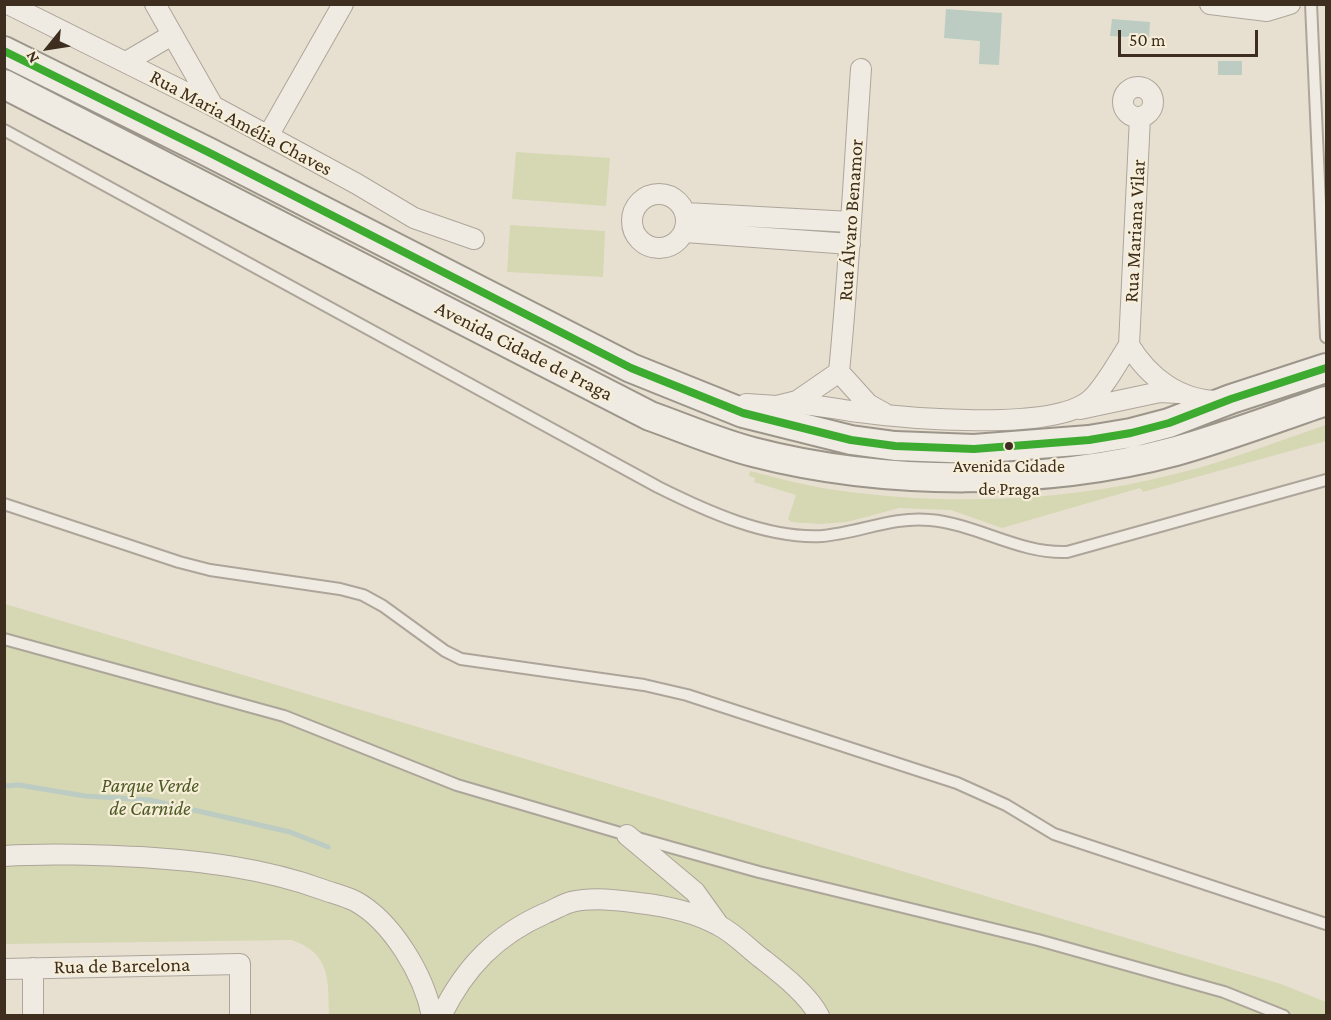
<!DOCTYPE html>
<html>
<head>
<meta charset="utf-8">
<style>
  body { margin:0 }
  #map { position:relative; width:1331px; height:1020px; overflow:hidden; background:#e7e0d1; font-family:"Crimson Pro",serif }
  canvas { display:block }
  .frame { position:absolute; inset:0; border:6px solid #3d2e20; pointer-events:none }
  .north { position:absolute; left:18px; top:18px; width:60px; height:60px; -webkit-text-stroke:4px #f7eed8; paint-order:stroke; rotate:240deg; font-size:16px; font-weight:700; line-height:24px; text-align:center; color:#3d2e20 }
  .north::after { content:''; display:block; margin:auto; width:21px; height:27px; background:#3d2e20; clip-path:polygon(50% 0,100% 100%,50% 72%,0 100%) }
  .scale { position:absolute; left:1118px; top:30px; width:140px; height:27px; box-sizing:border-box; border:3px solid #3d2e20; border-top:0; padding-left:8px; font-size:18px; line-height:21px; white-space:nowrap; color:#3d2e20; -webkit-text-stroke:4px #f7eed8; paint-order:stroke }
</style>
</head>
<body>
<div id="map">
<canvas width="1331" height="1020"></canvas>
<div class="frame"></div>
<div class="north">N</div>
<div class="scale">50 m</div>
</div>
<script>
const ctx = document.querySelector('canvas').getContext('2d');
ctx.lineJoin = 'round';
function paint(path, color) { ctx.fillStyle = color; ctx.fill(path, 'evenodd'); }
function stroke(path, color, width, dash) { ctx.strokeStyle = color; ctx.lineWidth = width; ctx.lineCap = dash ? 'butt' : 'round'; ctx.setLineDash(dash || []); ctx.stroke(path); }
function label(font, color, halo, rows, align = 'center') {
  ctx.font = font + ' "Crimson Pro",serif'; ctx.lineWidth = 4.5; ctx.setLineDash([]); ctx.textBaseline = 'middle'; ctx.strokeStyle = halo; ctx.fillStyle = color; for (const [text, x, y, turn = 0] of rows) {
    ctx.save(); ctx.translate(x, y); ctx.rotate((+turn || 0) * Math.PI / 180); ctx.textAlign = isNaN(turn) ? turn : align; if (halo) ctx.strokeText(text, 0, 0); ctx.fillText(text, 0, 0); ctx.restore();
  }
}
const green = new Path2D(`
  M 516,152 L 610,158 L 606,206 L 512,199 Z
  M 510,225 L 605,231 L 603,277 L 507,272 Z
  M 1326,425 L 1326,441 L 1143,492 L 1140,488 L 1002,528 L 951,510 L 922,509 L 899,508 L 847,522 L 820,524 L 791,522 L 788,519 L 796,495 L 754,482 L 755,478 L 749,476 L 750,471 C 778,478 806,486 835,490 C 949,506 1068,502 1179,473 C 1228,461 1278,441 1326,425 Z
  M 5,604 L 1281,984 L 1326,1002 L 1326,1015 L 329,1015 C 328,980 331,954 292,940 L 5,944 Z`);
const water = new Path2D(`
  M 946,9 L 1002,13 L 999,65 L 979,64 L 980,41 L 944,38 Z
  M 1112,19 L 1150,22 L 1149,38 L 1110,36 Z
  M 1218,61 L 1242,61 L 1242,75 L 1218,75 Z`);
const stream = new Path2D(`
  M 4,786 L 19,785 L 85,796 L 150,800 L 290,832 L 328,847`);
const lane = new Path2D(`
  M 1311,4 L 1326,337
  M 4,130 L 658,487 C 706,511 767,539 822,536 C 859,533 893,516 930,520 C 977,524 1019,554 1067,552 L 1326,480
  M 4,504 L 179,562 L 210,570 L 340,589 L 363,595 L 383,606 L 445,651 L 461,659 L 644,685 L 687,695 L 957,783 L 1006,805 L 1054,834 L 1326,924
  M 4,639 L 284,716 L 457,785 L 627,835 L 759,872 L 1038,940 L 1224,992 L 1284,1016`);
const street = new Path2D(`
  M 8,4 L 213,106 L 357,184 L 414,218 L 474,239
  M 155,4 L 213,106
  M 1210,4 L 1267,11 L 1290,4
  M 126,62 L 172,35
  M1123 102a15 15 0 1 1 30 0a15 15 0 1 1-30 0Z
  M 268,136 L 343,4
  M632 221a27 27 0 1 1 54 0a27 27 0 1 1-54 0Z
  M 686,213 L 851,222
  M 685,232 L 850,244
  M 1129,345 L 1140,117
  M 839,372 C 849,271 854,170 861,69
  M 746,404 L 777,406 L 797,401 L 839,372 L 868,404 L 884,413
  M 788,404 C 809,403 830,408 851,411 C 903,418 1049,432 1089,401 C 1103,390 1119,360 1129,345 C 1149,378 1180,401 1220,401
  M 1080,409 L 1160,392 L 1178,393
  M 627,835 L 695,892 L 718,924
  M 4,856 C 50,853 96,855 141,857 C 202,861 263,868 321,889 C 332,893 344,896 355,901 C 392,921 424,975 432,1016
  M 33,968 L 33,1016
  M 4,969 L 240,964 L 240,1016
  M 441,1016 C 465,967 496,935 546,913 C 554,910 563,904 571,902 C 593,897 617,900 639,903 C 666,906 694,912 718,925 C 734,933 747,947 761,958 C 780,973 808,994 819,1016`);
const secondary = new Path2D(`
  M 4,51 L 208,152 L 631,368 L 743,413 L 851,440 L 895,446 L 974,449 L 1089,440 L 1131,433 L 1169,423 L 1231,399 L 1326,368
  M 4,84 L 650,416 C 684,428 718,443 753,452 C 884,486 1045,486 1176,451 C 1226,437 1276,418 1326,401`);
const bus1 = new Path2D(`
  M 4,51 L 208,152 L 631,368 L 743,413 L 851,440 L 895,446 L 974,449 L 1089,440 L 1131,433 L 1169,423 L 1231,399 L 1326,368`);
const markers = [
  [1009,446,5,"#3d2e20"]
];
const busNames = [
  ["Avenida Cidade",1009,466],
  ["de Praga",1009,489]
];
const streetNames = [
  ["Rua Maria Amélia Chaves",241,123,28],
  ["Rua Álvaro Benamor",851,220,-86],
  ["Rua Mariana Vilar",1135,231,-87],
  ["Avenida Cidade de Praga",524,351,27],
  ["Rua de Barcelona",122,966,-1]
];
const parkNames = [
  ["Parque Verde",150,786],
  ["de Carnide",150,809]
];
paint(green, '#d6d7b3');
paint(water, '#bcccc2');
stroke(stream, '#bcccc2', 5);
stroke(lane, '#ada599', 14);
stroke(street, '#ada599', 22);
stroke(secondary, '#9c958a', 32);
stroke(lane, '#efebe3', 10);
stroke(street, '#efebe3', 20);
stroke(secondary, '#efebe3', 28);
stroke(bus1, '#3cab30', 8);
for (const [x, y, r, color] of markers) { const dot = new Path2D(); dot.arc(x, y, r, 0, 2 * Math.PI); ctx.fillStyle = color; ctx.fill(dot); stroke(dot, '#f7eed8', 2); }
label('18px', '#3d2e20', '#f7eed8', busNames);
label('20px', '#3d2e20', '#f7eed8', streetNames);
label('italic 20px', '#4d5a26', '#f7eed8', parkNames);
</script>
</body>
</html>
